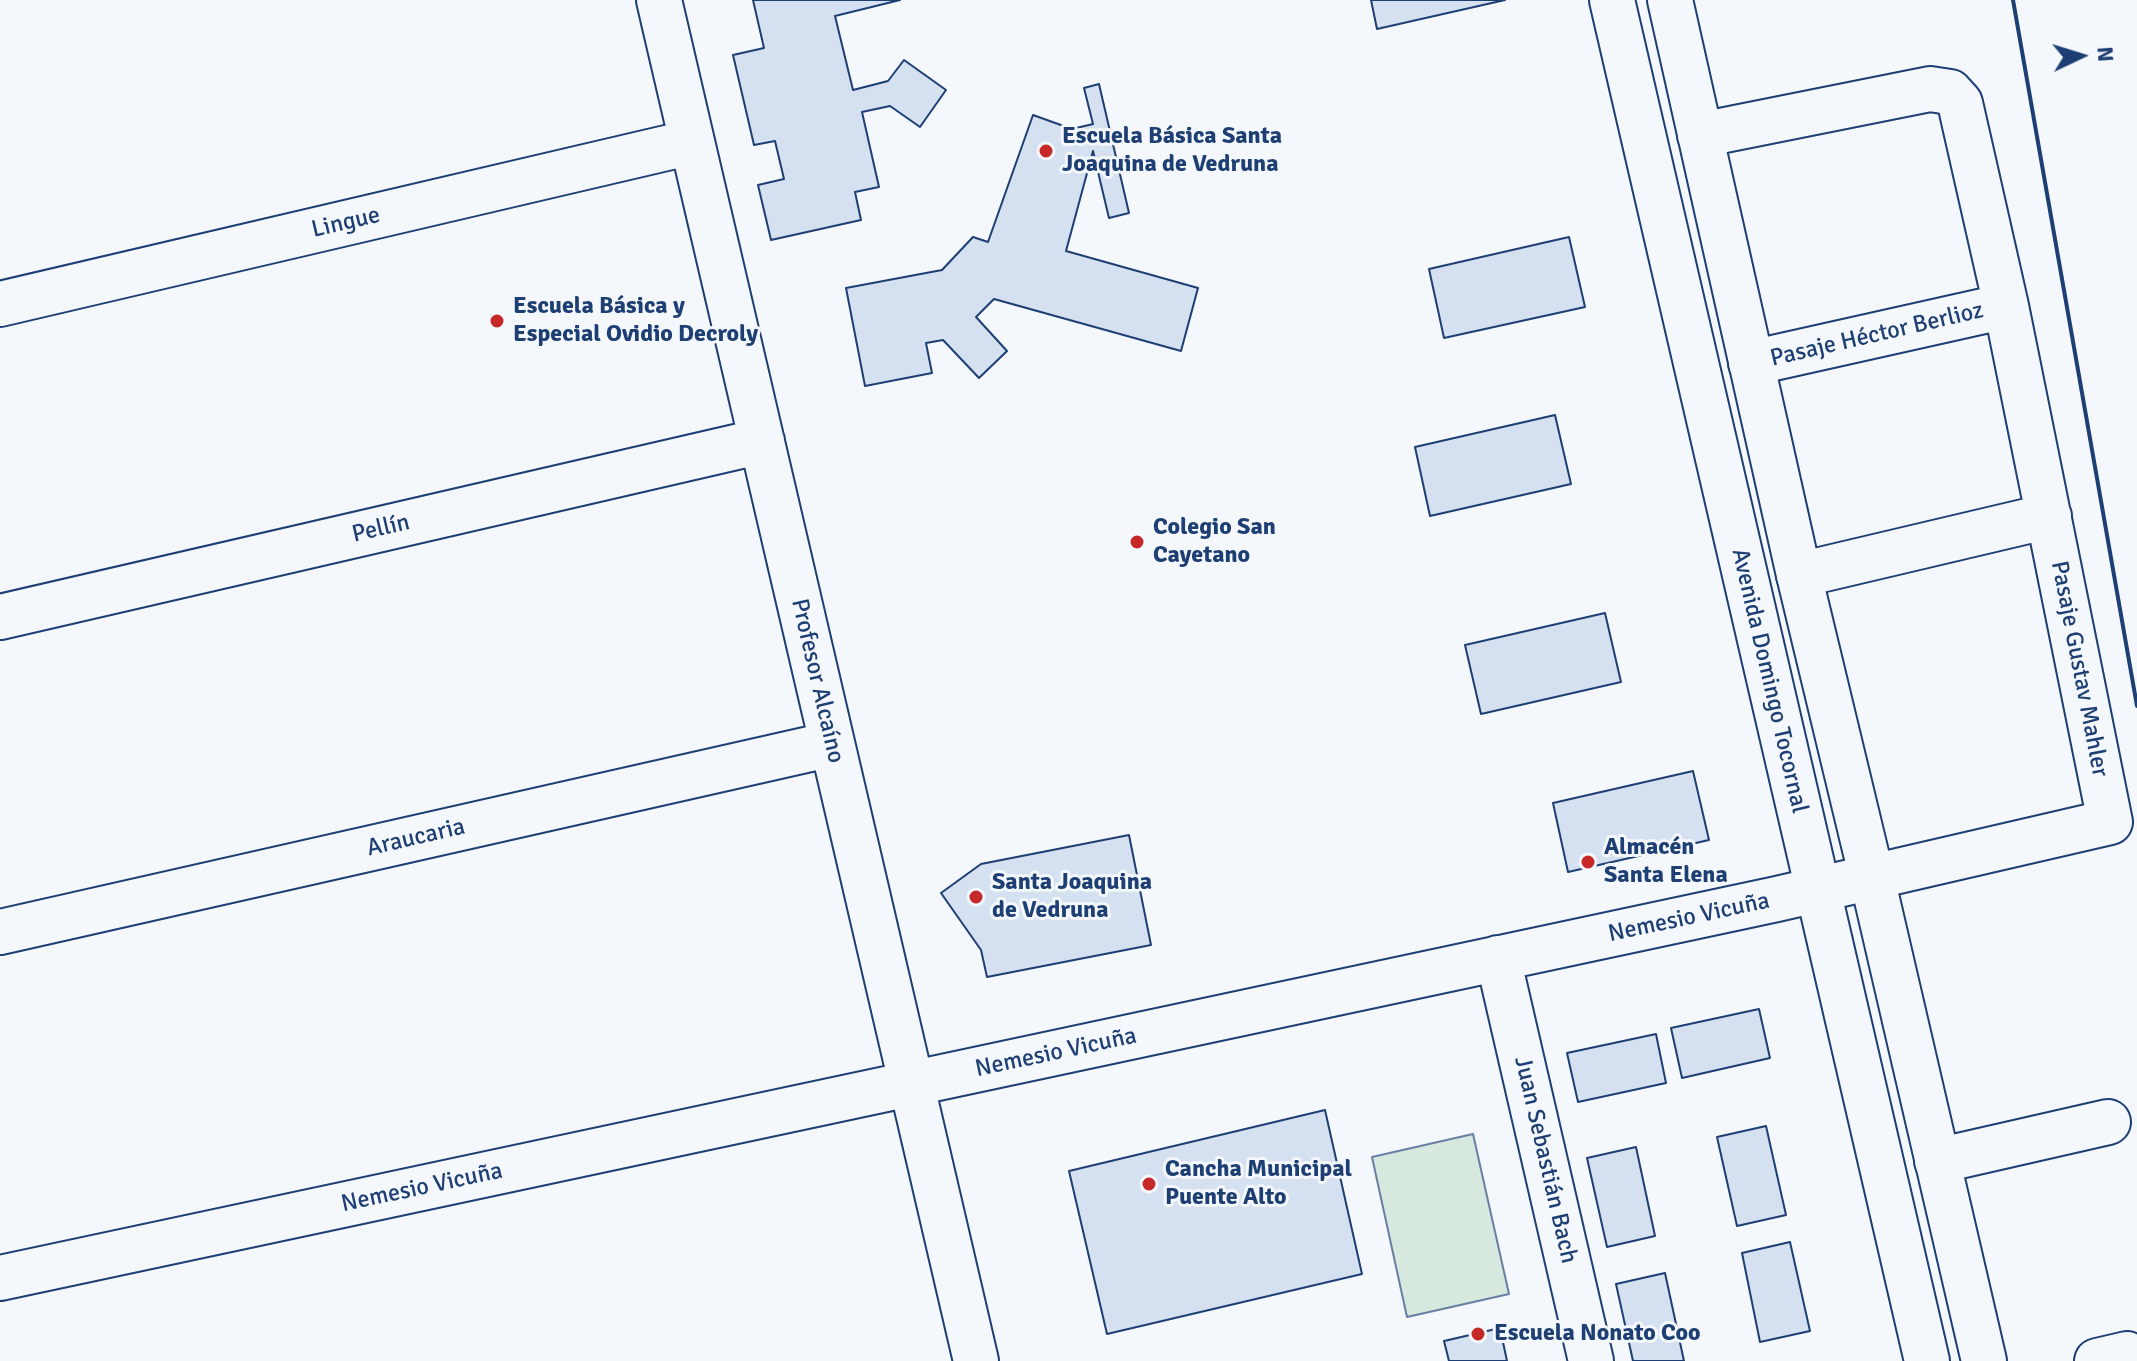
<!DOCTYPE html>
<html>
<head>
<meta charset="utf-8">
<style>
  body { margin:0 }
  #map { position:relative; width:2137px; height:1361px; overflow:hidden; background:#f4f7fb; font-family:Signika,sans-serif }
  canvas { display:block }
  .north { position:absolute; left:2041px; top:16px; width:80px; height:80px; -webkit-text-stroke:6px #f4f7fb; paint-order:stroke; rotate:86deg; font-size:22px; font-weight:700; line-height:32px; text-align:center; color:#1d3f73 }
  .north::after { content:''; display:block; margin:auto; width:28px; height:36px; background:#1d3f73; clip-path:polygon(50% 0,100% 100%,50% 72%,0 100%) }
</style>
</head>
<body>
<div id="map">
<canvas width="2137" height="1361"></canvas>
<div class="north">N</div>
</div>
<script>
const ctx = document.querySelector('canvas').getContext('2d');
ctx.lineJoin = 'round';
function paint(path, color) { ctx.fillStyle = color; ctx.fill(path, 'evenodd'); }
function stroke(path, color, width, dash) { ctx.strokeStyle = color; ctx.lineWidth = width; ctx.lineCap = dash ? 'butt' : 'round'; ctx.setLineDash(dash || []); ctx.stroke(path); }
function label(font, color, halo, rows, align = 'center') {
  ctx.font = font + ' Signika,sans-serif'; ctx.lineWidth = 6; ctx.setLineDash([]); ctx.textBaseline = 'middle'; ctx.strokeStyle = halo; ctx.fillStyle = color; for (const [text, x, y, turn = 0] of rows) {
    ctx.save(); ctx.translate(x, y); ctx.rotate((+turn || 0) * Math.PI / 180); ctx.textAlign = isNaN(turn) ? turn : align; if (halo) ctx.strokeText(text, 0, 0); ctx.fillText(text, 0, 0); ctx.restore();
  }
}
const green = new Path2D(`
  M 1473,1134 L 1509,1294 L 1407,1317 L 1372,1157 Z`);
const building = new Path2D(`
  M 753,0 L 900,0 L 835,16 L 853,90 L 888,81 L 904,60 L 946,90 L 920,127 L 890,106 L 862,112 L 879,187 L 855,192 L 861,220 L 771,240 L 758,185 L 784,179 L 775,141 L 754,145 L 733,55 L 764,48 Z
  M 1371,0 L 1505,0 L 1377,29 Z
  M 1099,84 L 1129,213 L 1109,218 L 1093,151 L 1066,251 L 1198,288 L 1181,351 L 994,299 L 976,317 L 1007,351 L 979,378 L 943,340 L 926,343 L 932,373 L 865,386 L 846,288 L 942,270 L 973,237 L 988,242 L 1033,115 L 1072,129 L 1093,124 L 1084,88 Z
  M 1569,237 L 1585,307 L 1444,338 L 1429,269 Z
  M 1555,415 L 1571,484 L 1430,516 L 1415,447 Z
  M 1605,613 L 1621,682 L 1481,714 L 1465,645 Z
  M 1693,771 L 1709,840 L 1568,872 L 1553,803 Z
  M 1129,835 L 1151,945 L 987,977 L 981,950 L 941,893 L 981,864 Z
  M 1759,1009 L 1770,1058 L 1682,1078 L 1671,1028 Z
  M 1656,1034 L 1666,1083 L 1578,1102 L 1567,1053 Z
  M 1325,1110 L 1362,1274 L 1107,1334 L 1069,1171 Z
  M 1766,1126 L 1786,1215 L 1737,1226 L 1717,1137 Z
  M 1636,1147 L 1655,1236 L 1607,1247 L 1587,1158 Z
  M 1790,1242 L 1810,1331 L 1760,1342 L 1742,1253 Z
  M 1665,1273 L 1684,1361 L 1633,1361 L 1616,1284 Z
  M 1500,1328 L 1507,1361 L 1449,1361 L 1444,1341 Z`);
const minor = new Path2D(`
  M 659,0 L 976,1361
  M 0,304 L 692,142
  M 1751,363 L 2006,306
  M 1799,575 L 2049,516
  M 0,617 L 762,441
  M 0,932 L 832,744
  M 1498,958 L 1591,1361
  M 1937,1161 L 2108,1122
  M 0,1278 L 1777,899 L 2110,822 L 2006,306 L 1960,103 L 1950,92 L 1930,89 L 1700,135
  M 2097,1361 L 2127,1354`);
const major = new Path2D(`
  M 1612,0 L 1927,1361
  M 1670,0 L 1799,575 L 1872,878 L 1984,1361`);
const wall = new Path2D(`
  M 2013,0 L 2137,706`);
const markers = [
  [1046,151,8,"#c62828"],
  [497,321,8,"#c62828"],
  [1137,542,8,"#c62828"],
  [1588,862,8,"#c62828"],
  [976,897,8,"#c62828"],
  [1149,1184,8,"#c62828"],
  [1478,1334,8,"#c62828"]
];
const poiNames = [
  ["Escuela Básica Santa",1062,137],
  ["Joaquina de Vedruna",1062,165],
  ["Escuela Básica y",513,307],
  ["Especial Ovidio Decroly",513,335],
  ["Colegio San",1153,528],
  ["Cayetano",1153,556],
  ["Almacén",1604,848],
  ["Santa Elena",1604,876],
  ["Santa Joaquina",992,883],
  ["de Vedruna",992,911],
  ["Cancha Municipal",1165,1170],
  ["Puente Alto",1165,1198],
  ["Escuela Nonato Coo",1494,1334]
];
const streetNames = [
  ["Lingue",346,223,-13],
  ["Pasaje Héctor Berlioz",1877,335,-13],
  ["Pellín",381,529,-13],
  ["Pasaje Gustav Mahler",2079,669,79],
  ["Profesor Alcaíno",817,681,77],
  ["Avenida Domingo Tocornal",1769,681,77],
  ["Araucaria",416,838,-13],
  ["Nemesio Vicuña",1689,918,-12],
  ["Nemesio Vicuña",1056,1053,-12],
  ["Juan Sebastián Bach",1545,1160,77],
  ["Nemesio Vicuña",422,1188,-12]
];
paint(green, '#d7e8df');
stroke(green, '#687fa3', 2);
paint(building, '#d5e0f0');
stroke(building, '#1d3f73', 2);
stroke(minor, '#1d3f73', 48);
stroke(major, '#1d3f73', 48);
stroke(minor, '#f4f7fb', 44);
stroke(major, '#f4f7fb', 44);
stroke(wall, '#1d3f73', 4);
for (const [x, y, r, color] of markers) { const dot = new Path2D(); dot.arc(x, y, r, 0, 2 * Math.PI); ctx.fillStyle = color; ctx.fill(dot); stroke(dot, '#f4f7fb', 3); }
label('bold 24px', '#1d3f73', '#f4f7fb', poiNames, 'left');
label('24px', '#1d3f73', '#f4f7fb', streetNames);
</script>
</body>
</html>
